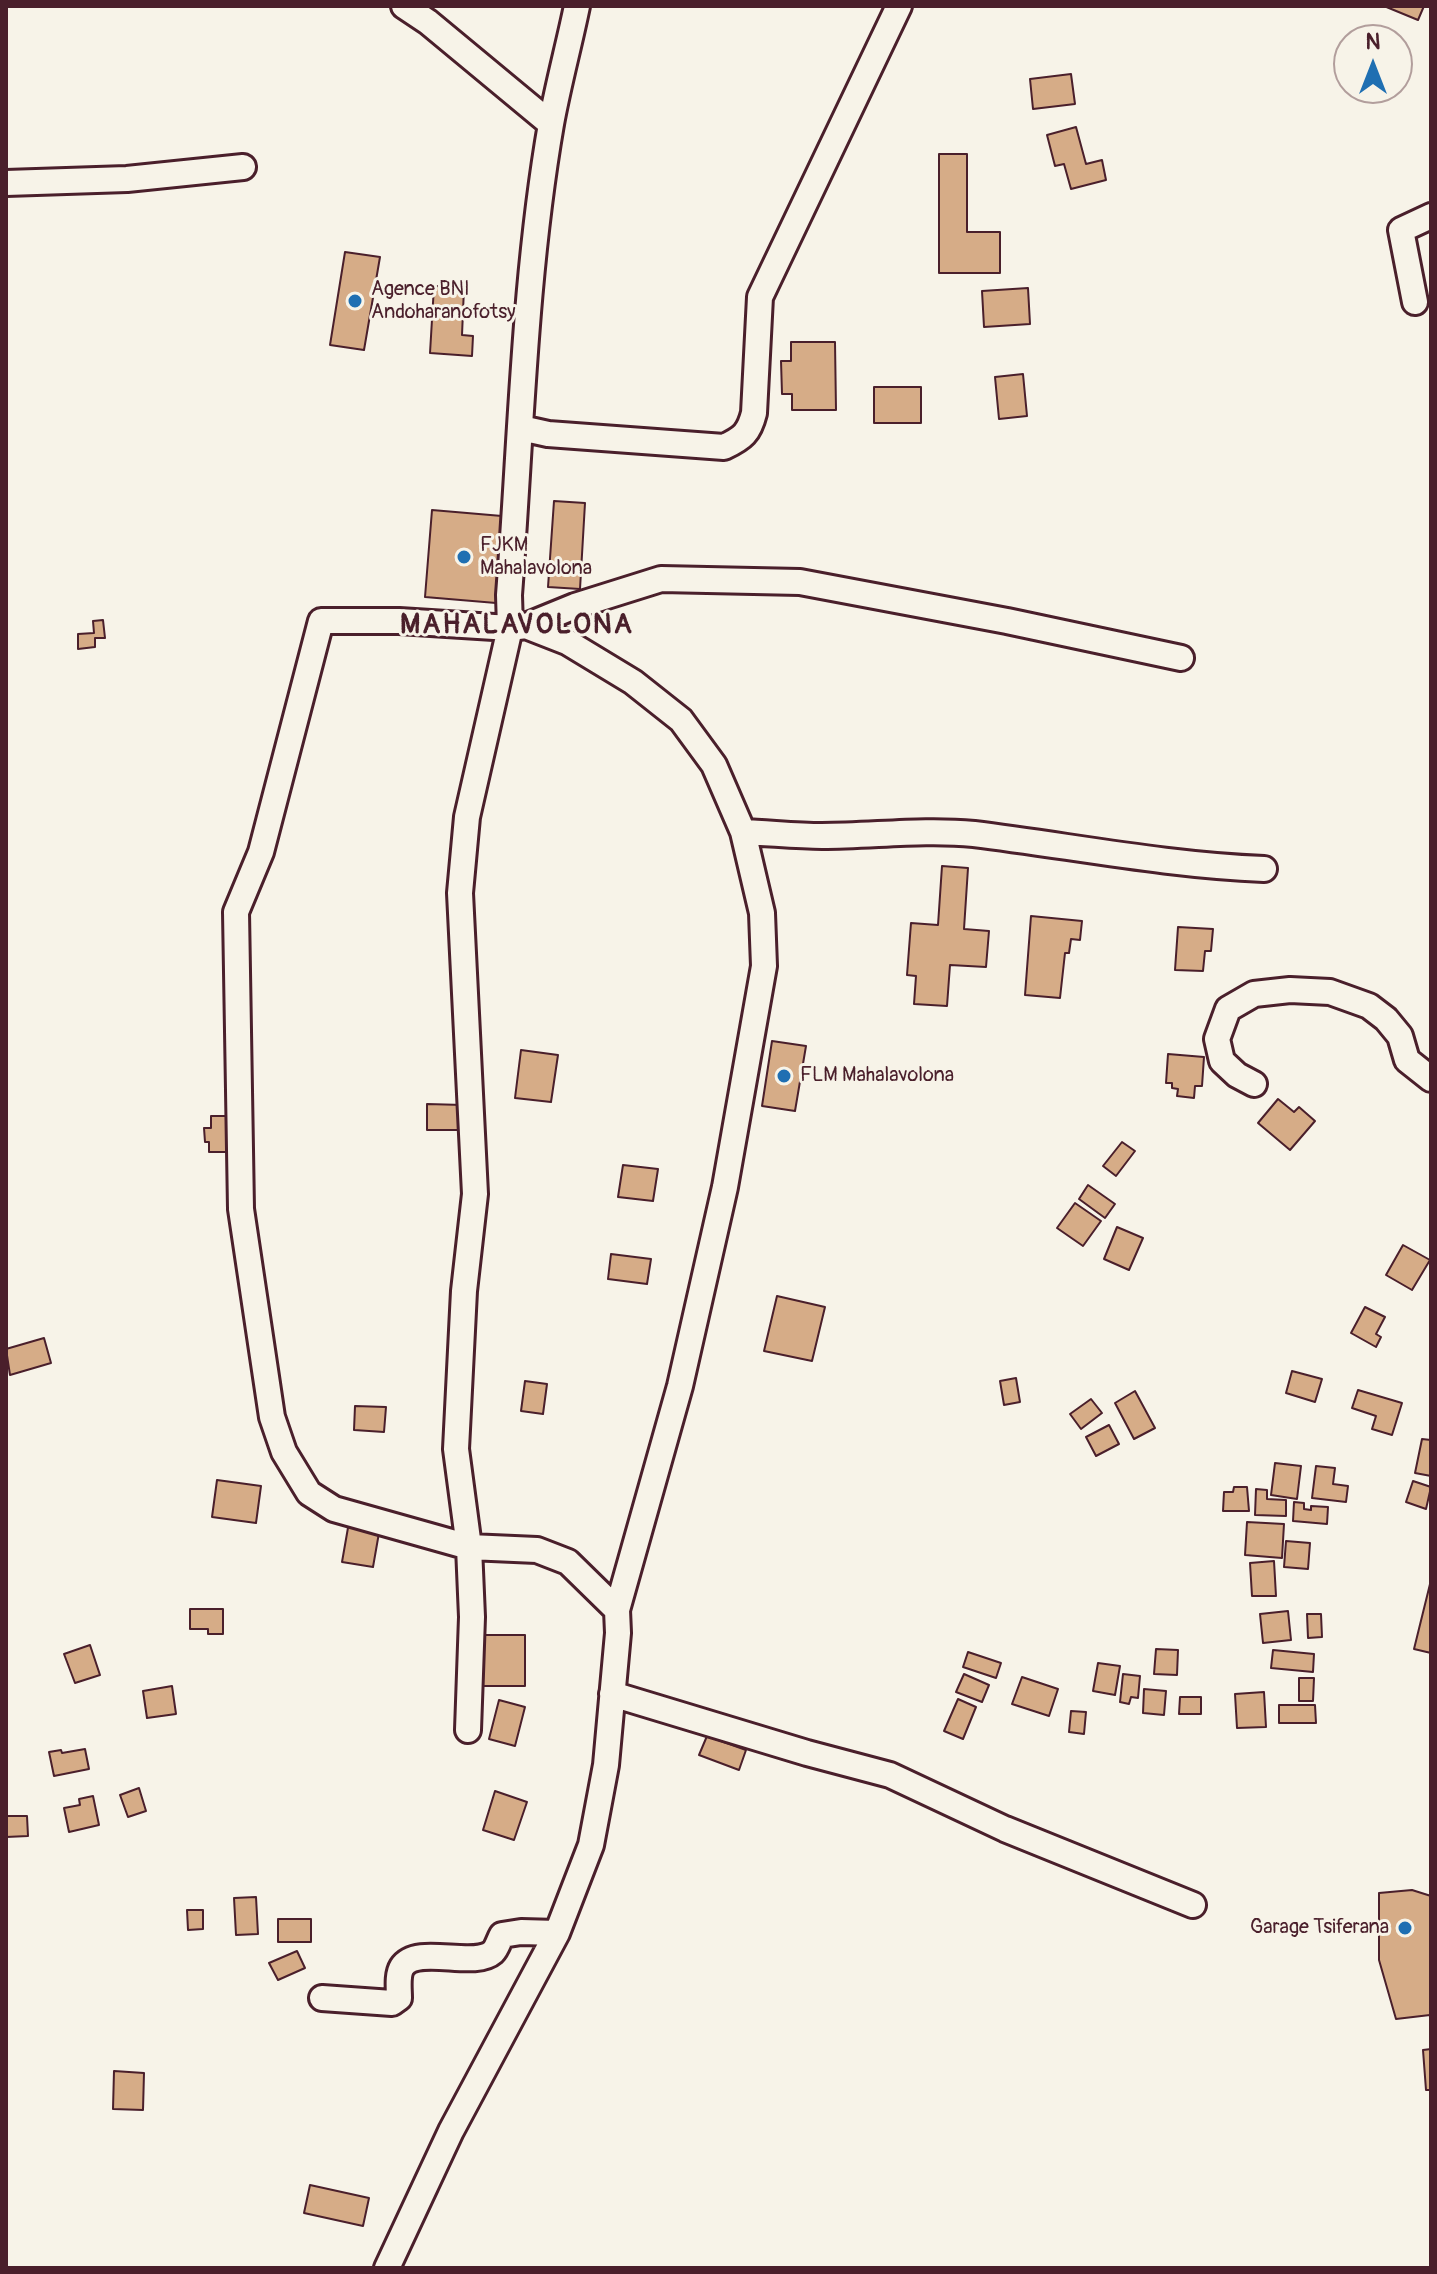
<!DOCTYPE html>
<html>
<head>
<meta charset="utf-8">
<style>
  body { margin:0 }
  #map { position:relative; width:1437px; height:2274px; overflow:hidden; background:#f7f3e8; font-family:Pangolin,sans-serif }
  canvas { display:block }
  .frame { position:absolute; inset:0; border:8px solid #4a1f2b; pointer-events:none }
  .north { position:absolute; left:1333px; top:24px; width:80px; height:80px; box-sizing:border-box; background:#f7f3e8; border:2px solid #b29e9c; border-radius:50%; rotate:0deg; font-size:22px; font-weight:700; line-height:32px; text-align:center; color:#4a1f2b }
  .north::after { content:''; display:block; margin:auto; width:28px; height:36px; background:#1f6fb2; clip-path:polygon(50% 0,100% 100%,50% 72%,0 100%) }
</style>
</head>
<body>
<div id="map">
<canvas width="1437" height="2274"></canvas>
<div class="frame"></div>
<div class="north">N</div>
</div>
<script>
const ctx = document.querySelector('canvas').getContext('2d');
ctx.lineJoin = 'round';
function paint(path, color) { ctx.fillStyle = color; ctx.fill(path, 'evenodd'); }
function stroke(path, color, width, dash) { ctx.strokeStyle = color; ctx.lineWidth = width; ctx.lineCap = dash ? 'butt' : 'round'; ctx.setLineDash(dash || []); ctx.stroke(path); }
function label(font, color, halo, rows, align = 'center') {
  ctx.font = font + ' Pangolin,sans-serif'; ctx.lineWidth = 6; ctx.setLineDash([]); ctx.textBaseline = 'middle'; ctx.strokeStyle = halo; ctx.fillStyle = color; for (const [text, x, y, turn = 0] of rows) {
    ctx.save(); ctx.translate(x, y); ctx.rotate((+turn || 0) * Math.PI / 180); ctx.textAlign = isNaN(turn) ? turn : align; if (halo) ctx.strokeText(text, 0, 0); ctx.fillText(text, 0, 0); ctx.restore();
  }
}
const building = new Path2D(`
  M 1384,6 L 1424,6 L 1418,20 Z
  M 1071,74 L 1075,104 L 1033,109 L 1030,79 Z
  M 1076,127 L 1086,164 L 1102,160 L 1106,180 L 1071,189 L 1064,164 L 1055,166 L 1047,135 Z
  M 939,154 L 967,154 L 967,232 L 1000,232 L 1000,273 L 939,273 Z
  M 345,252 L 380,257 L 364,350 L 330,345 Z
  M 434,286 L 464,288 L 462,335 L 473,336 L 472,356 L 430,353 Z
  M 1028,288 L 1030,324 L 984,327 L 982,291 Z
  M 791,342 L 835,342 L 836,410 L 792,410 L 792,394 L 782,394 L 781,361 L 791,361 Z
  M 1023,374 L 1027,416 L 999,419 L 995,377 Z
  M 874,387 L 921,387 L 921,423 L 874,423 Z
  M 554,501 L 585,503 L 580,589 L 548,587 Z
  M 432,510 L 502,516 L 496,603 L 425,597 Z
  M 103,620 L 105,638 L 95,638 L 95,647 L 78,649 L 78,634 L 94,633 L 93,621 Z
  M 942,866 L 968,868 L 964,929 L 989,931 L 986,967 L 950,965 L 947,1006 L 914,1004 L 916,976 L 907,975 L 911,923 L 938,925 Z
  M 1031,916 L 1082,921 L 1080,940 L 1071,939 L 1069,953 L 1065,953 L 1060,998 L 1025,995 Z
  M 1178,927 L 1213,929 L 1211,951 L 1205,951 L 1203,971 L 1175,970 Z
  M 772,1041 L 806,1046 L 795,1111 L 762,1106 Z
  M 521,1050 L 558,1055 L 551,1102 L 515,1098 Z
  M 1168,1054 L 1204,1057 L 1202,1086 L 1195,1086 L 1194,1098 L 1177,1096 L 1178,1089 L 1172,1088 L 1172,1083 L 1166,1083 Z
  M 1278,1099 L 1294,1112 L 1299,1107 L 1315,1121 L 1290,1150 L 1258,1123 Z
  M 427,1104 L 463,1105 L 463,1130 L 427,1130 Z
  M 211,1116 L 229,1116 L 230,1152 L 209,1152 L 209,1142 L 205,1142 L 204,1128 L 211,1128 Z
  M 1122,1142 L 1135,1151 L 1116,1176 L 1103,1166 Z
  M 623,1165 L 658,1169 L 653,1201 L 618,1197 Z
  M 1088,1185 L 1115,1204 L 1105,1218 L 1079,1199 Z
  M 1075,1203 L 1101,1221 L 1083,1246 L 1057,1228 Z
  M 1117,1227 L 1143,1238 L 1129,1270 L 1104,1259 Z
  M 1403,1245 L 1430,1260 L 1412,1290 L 1386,1275 Z
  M 611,1254 L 651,1259 L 647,1284 L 608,1279 Z
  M 777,1296 L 825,1307 L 812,1361 L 764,1351 Z
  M 1365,1307 L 1385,1317 L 1376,1334 L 1381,1337 L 1376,1347 L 1351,1333 Z
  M 44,1338 L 51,1363 L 10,1375 L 6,1349 Z
  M 1292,1371 L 1322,1379 L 1315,1402 L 1286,1393 Z
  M 1016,1378 L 1020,1402 L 1004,1405 L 1000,1381 Z
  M 525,1381 L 547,1384 L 543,1414 L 521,1411 Z
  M 1358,1390 L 1402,1403 L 1392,1435 L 1372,1429 L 1376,1416 L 1352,1408 Z
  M 1135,1391 L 1155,1428 L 1134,1439 L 1115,1403 Z
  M 1091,1399 L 1102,1413 L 1081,1429 L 1070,1414 Z
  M 355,1406 L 386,1407 L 384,1432 L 354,1430 Z
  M 1109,1425 L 1119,1444 L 1096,1456 L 1086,1437 Z
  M 1422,1439 L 1431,1440 L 1431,1476 L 1415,1473 Z
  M 1275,1463 L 1301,1466 L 1297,1499 L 1271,1495 Z
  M 1316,1466 L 1335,1468 L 1333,1484 L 1348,1486 L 1346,1502 L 1312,1498 Z
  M 217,1480 L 261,1486 L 256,1523 L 212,1517 Z
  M 1413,1481 L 1431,1487 L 1426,1509 L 1406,1502 Z
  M 1234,1487 L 1247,1487 L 1249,1511 L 1223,1511 L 1224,1492 L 1233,1492 Z
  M 1256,1489 L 1267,1490 L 1267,1499 L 1286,1500 L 1286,1516 L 1255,1515 Z
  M 1294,1502 L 1304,1503 L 1304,1509 L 1311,1510 L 1311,1506 L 1328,1507 L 1327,1524 L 1293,1521 Z
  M 349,1522 L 380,1527 L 373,1567 L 342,1562 Z
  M 1247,1522 L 1284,1524 L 1282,1558 L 1245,1555 Z
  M 1286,1541 L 1310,1543 L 1308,1569 L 1284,1567 Z
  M 1274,1561 L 1276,1596 L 1252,1596 L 1250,1563 Z
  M 1431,1580 L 1431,1653 L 1414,1649 Z
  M 190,1609 L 223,1609 L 223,1634 L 208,1634 L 208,1629 L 190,1629 Z
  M 1288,1611 L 1291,1640 L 1263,1643 L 1260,1614 Z
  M 1307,1614 L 1321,1614 L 1322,1637 L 1308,1638 Z
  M 481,1635 L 525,1635 L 525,1686 L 481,1686 Z
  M 90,1645 L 100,1675 L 75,1683 L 64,1654 Z
  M 1156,1649 L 1178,1650 L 1177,1675 L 1154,1674 Z
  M 1273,1650 L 1314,1654 L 1313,1672 L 1271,1668 Z
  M 968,1652 L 1001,1663 L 996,1678 L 963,1667 Z
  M 1098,1663 L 1120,1666 L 1115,1695 L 1093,1691 Z
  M 964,1674 L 989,1685 L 982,1702 L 956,1692 Z
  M 1123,1674 L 1140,1676 L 1138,1698 L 1131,1697 L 1129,1704 L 1120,1702 Z
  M 1022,1677 L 1058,1689 L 1049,1716 L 1012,1704 Z
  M 1299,1678 L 1314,1678 L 1313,1701 L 1299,1701 Z
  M 172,1686 L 176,1714 L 147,1718 L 143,1691 Z
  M 1144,1689 L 1166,1691 L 1164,1715 L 1143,1713 Z
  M 1264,1692 L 1266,1727 L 1237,1728 L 1235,1694 Z
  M 1180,1697 L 1201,1697 L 1201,1714 L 1179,1714 Z
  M 958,1699 L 976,1707 L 963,1739 L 944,1731 Z
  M 499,1700 L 525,1707 L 515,1746 L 489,1739 Z
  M 1279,1705 L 1315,1705 L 1316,1723 L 1279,1723 Z
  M 1071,1711 L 1086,1712 L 1084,1734 L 1069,1732 Z
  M 707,1736 L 746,1750 L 739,1770 L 699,1755 Z
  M 85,1749 L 89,1769 L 54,1776 L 49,1752 L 61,1750 L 62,1753 Z
  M 139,1788 L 146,1811 L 128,1817 L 120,1795 Z
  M 495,1791 L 527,1802 L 514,1840 L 483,1830 Z
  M 93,1796 L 99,1825 L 69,1832 L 64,1808 L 80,1805 L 79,1799 Z
  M 6,1816 L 27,1816 L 28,1836 L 6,1837 Z
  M 1412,1890 L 1431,1896 L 1431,2022 L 1430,2015 L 1396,2019 L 1379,1960 L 1379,1893 Z
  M 256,1897 L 258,1934 L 236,1935 L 234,1898 Z
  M 187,1910 L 203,1910 L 203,1929 L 188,1930 Z
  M 278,1919 L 311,1919 L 311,1942 L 278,1942 Z
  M 297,1951 L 305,1968 L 278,1980 L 269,1963 Z
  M 1431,2049 L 1431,2090 L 1426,2090 L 1423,2050 Z
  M 114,2071 L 144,2073 L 143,2110 L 113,2109 Z
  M 310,2185 L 369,2198 L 363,2226 L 304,2213 Z`);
const street = new Path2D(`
  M 404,6 L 428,22 L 551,124
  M 6,183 L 127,179 L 243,167
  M 1415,302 L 1401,230 L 1431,216
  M 521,428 L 548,434 L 724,447 C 743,438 749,433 754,413 L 760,297 L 899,6
  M 743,832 C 770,833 796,836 822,836 C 873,836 923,829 974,834 C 1071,846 1166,865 1264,869
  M 1254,1084 L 1237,1075 L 1222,1061 L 1217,1039 L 1228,1009 L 1254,994 L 1290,990 L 1330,992 L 1369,1006 L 1386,1019 L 1400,1036 L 1407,1060 L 1431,1079
  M 617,1610 L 568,1562 L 537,1550 L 469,1547 L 334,1509 L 309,1493 L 284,1452 L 272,1417 L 241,1209 L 236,912 L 261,852 L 321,621 L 399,621 L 510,628 L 526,626 L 575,606 L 661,579 L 800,582 L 1007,621 L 1181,658
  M 612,1694 L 807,1753 L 890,1775 L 1005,1829 L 1193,1905
  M 468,1730 L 472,1617 L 469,1547 L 456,1449 L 464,1291 L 475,1194 L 460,893 L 467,817 L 510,628 L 509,595 C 521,439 524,280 551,124 C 558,85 569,45 577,6
  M 322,1998 L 392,2003 L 399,1998 C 399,1989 397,1975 402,1967 C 417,1944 474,1969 493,1952 C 497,1948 499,1940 502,1935 L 521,1932 L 557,1933
  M 387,2268 L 451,2131 L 557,1933 L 591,1845 L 606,1765 L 618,1633 L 617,1610 L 680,1386 L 725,1187 L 764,966 L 762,913 L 743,832 L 714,765 L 681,720 L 633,682 L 567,642 L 526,626`);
const markers = [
  [355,301,8,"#1f6fb2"],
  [464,557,8,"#1f6fb2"],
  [784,1076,8,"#1f6fb2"],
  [1405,1928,8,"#1f6fb2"]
];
const poiNames = [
  ["Agence BNI",371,290],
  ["Andoharanofotsy",371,313],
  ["FJKM",480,546],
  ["Mahalavolona",480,569],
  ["FLM Mahalavolona",800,1076],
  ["Garage Tsiferana",1389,1928,"right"]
];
const districtNames = [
  ["MAHALAVOLONA",517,626]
];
paint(building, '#d6ac87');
stroke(building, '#4a1f2b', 2);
stroke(street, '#4a1f2b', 30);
stroke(street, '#f7f3e8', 24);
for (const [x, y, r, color] of markers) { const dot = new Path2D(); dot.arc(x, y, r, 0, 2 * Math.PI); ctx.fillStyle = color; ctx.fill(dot); stroke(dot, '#f7f3e8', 3); }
label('20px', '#4a1f2b', '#f7f3e8', poiNames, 'left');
ctx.letterSpacing = '2px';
label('bold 28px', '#4a1f2b', '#f7f3e8', districtNames);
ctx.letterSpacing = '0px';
</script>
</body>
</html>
